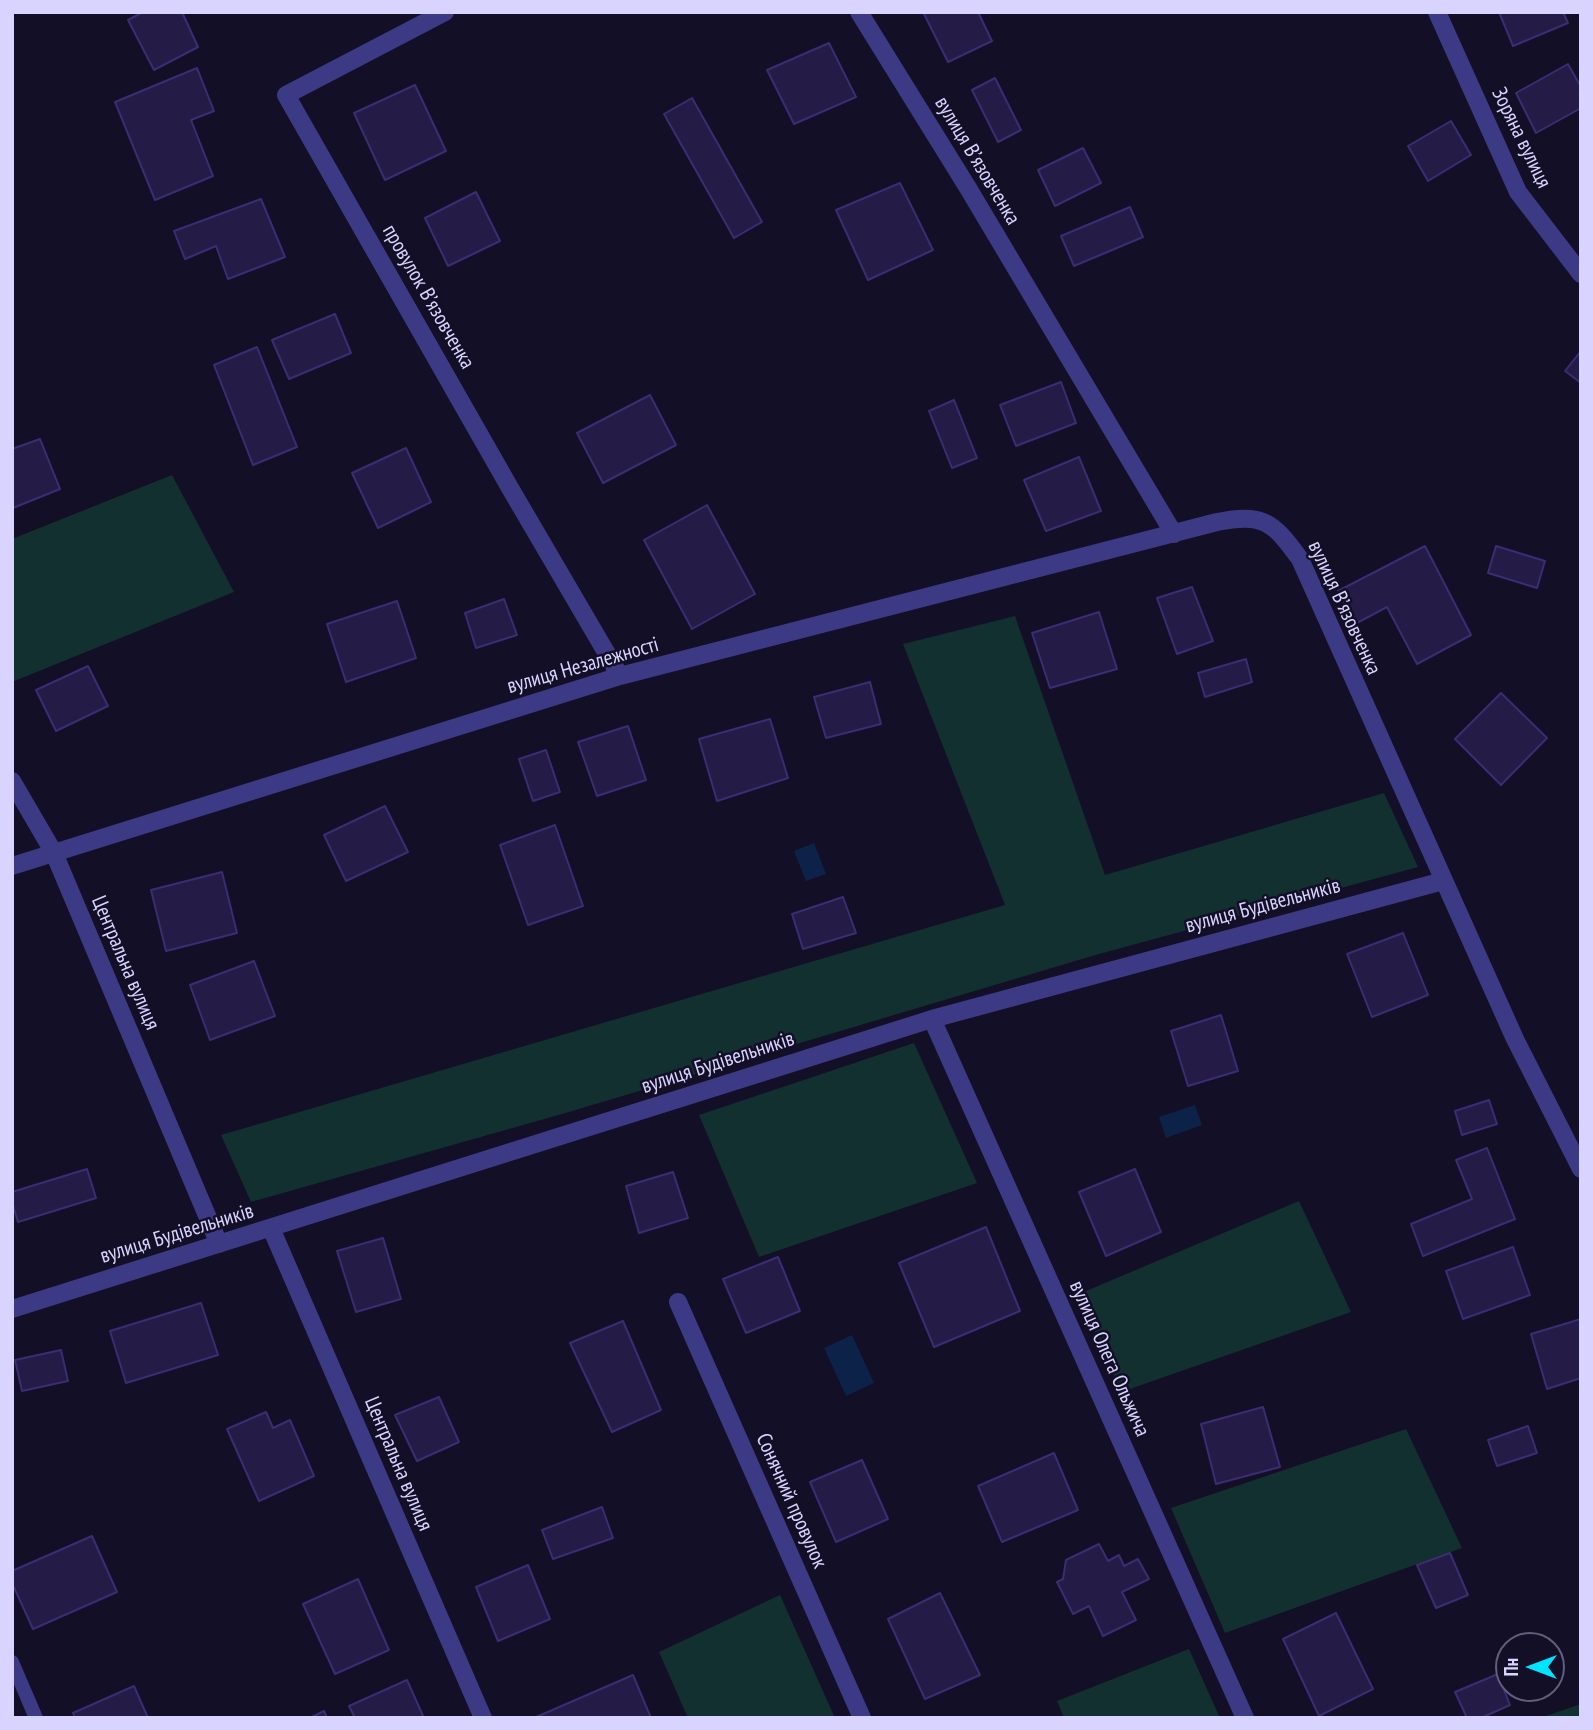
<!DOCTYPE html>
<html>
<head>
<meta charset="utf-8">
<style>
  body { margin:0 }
  #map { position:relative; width:1593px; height:1730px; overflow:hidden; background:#130f26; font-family:"PT Sans Narrow",sans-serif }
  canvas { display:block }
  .frame { position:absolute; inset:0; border:14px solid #d9d4ff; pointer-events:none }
  .north { position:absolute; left:1495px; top:1632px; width:70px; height:70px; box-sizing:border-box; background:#130f26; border:2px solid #625e7d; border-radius:50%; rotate:270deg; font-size:19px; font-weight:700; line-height:28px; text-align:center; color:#d9d4ff }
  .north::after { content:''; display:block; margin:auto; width:24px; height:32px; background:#00e5ff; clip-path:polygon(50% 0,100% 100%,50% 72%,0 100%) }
</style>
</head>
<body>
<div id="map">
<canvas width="1593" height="1730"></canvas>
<div class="frame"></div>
<div class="north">Пн</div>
</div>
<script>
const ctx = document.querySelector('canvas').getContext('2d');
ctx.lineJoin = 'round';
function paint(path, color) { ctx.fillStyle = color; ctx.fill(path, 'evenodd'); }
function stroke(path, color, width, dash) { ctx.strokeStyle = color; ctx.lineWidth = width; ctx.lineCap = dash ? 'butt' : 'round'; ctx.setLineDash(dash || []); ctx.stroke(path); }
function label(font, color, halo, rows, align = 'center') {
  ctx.font = font + ' "PT Sans Narrow",sans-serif'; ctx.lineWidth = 5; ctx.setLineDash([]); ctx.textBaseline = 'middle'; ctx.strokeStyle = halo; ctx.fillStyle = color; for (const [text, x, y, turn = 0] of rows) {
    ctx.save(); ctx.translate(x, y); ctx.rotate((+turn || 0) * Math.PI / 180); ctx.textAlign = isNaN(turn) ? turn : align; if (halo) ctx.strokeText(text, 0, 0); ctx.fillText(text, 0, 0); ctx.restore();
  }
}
const green = new Path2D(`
  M 172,475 L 234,592 L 12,682 L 12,539 Z
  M 1015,616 L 1105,875 L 1384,793 L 1418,867 L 1092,956 L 562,1114 L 251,1202 L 221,1135 L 1005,905 L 903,644 Z
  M 914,1043 L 977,1183 L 759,1257 L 699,1115 Z
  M 1299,1201 L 1351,1312 L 1121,1392 L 1079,1294 Z
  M 1406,1429 L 1462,1548 L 1225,1633 L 1171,1508 Z
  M 780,1595 L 835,1718 L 688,1718 L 659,1652 Z
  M 1189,1649 L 1220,1718 L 1064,1718 L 1057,1701 Z
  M 1581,1704 L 1581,1718 L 1540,1718 Z`);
const water = new Path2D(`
  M 814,843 L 826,874 L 806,881 L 794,851 Z
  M 1195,1105 L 1202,1125 L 1166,1138 L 1159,1117 Z
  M 852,1335 L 874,1383 L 846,1396 L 824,1348 Z`);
const building = new Path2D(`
  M 143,12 L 182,12 L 198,47 L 154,70 L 128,20 Z
  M 923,12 L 978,12 L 992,41 L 948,62 Z
  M 1499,12 L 1563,12 L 1568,23 L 1513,46 Z
  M 829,43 L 856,97 L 794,124 L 767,70 Z
  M 1568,64 L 1581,87 L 1581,108 L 1536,133 L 1516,93 Z
  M 197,68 L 214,111 L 191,120 L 213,176 L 155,200 L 115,102 Z
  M 995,78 L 1021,130 L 998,142 L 972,90 Z
  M 415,85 L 446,151 L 385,180 L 354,113 Z
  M 692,98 L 762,222 L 734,238 L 664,114 Z
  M 1451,121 L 1471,155 L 1428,181 L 1408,146 Z
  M 1083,148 L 1101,183 L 1055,206 L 1038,170 Z
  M 900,183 L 933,250 L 868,280 L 836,210 Z
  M 476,192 L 500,241 L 448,266 L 425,218 Z
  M 261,199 L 285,257 L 228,279 L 216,246 L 185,259 L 174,231 Z
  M 1130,207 L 1143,237 L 1074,266 L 1061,236 Z
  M 335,314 L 351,353 L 289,379 L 272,340 Z
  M 257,347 L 297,447 L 253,465 L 214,365 Z
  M 1581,351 L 1581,383 L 1565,371 Z
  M 1061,382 L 1076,423 L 1016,446 L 1000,405 Z
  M 650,395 L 676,445 L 603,483 L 577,433 Z
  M 954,400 L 977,458 L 952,468 L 929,411 Z
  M 40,439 L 60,489 L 13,508 L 12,449 Z
  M 406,448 L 431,502 L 378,528 L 352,473 Z
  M 1079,457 L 1101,511 L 1046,531 L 1024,480 Z
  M 707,505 L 755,594 L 692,629 L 644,540 Z
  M 1425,546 L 1471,635 L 1417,664 L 1387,607 L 1355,624 L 1338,591 Z
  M 1496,546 L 1545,561 L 1537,588 L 1488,573 Z
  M 1192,587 L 1213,641 L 1177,654 L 1157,598 Z
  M 504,599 L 517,635 L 476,648 L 465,613 Z
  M 397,601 L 416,658 L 346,682 L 327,624 Z
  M 1099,612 L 1117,669 L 1050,688 L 1032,633 Z
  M 1246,659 L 1252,682 L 1205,697 L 1198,673 Z
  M 88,666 L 108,706 L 56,731 L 36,690 Z
  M 870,682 L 881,724 L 826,738 L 814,697 Z
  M 1501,693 L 1547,738 L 1501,785 L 1455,739 Z
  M 770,719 L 788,778 L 717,801 L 699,739 Z
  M 628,726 L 646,780 L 597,796 L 578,742 Z
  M 546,750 L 560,792 L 533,801 L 519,759 Z
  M 385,806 L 408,852 L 346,881 L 324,835 Z
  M 555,825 L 583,906 L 528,925 L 500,845 Z
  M 222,872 L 237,933 L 166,951 L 151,890 Z
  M 843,897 L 856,933 L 803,949 L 792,914 Z
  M 1403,933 L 1428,995 L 1372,1017 L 1347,954 Z
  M 254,961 L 275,1016 L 210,1040 L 190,985 Z
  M 1221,1015 L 1238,1071 L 1188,1086 L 1171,1031 Z
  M 1489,1100 L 1497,1124 L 1462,1135 L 1455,1111 Z
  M 1487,1148 L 1515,1219 L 1423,1256 L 1411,1224 L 1472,1199 L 1456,1160 Z
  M 87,1169 L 96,1198 L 18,1222 L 12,1202 L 12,1192 Z
  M 1135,1169 L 1161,1232 L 1106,1256 L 1079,1192 Z
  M 673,1172 L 688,1218 L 639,1233 L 626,1186 Z
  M 986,1227 L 1020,1311 L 934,1347 L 899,1263 Z
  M 383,1238 L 401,1299 L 356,1312 L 337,1251 Z
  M 1513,1247 L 1530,1295 L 1463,1319 L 1446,1271 Z
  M 778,1257 L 800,1311 L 746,1333 L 723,1279 Z
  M 201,1303 L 218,1355 L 126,1383 L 110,1331 Z
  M 1581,1319 L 1581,1378 L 1547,1389 L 1531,1334 Z
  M 623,1321 L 661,1410 L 612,1432 L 570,1343 Z
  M 61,1350 L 68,1381 L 22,1391 L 15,1360 Z
  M 439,1397 L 459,1442 L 417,1461 L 395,1415 Z
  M 1263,1407 L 1280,1467 L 1216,1484 L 1201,1424 Z
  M 266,1412 L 273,1428 L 290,1420 L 314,1476 L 259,1501 L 227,1429 Z
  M 1528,1426 L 1537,1453 L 1497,1466 L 1488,1440 Z
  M 1054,1453 L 1078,1510 L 1002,1542 L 978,1486 Z
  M 862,1460 L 888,1519 L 836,1542 L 810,1482 Z
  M 602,1507 L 613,1538 L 553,1559 L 542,1530 Z
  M 92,1536 L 117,1592 L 33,1629 L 12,1583 L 12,1571 Z
  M 1099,1544 L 1108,1561 L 1119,1555 L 1124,1566 L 1138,1559 L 1149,1579 L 1122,1592 L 1136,1620 L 1103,1636 L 1089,1606 L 1073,1614 L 1057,1582 L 1063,1579 L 1066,1560 Z
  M 1450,1553 L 1468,1595 L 1436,1608 L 1417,1565 Z
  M 528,1565 L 550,1619 L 498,1641 L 476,1587 Z
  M 358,1579 L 389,1650 L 335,1674 L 303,1604 Z
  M 940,1593 L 980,1675 L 925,1699 L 888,1619 Z
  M 1336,1613 L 1373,1689 L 1319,1716 L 1283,1639 Z
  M 1498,1674 L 1510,1705 L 1481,1718 L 1467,1718 L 1455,1692 Z
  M 633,1675 L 651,1718 L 534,1718 Z
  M 407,1680 L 424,1718 L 355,1718 L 349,1706 Z
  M 134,1686 L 148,1718 L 75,1718 L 73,1713 Z
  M 324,1711 L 327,1718 L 310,1718 Z`);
const service = new Path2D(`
  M 12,1662 L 36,1718`);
const minor = new Path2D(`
  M 445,12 L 286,95 L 510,488 L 620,676
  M 859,12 L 968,188 L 1174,534
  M 1437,12 L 1518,192 L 1581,274
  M 12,781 L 54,853 L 219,1244
  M 12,866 L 620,676 L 1217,522 C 1264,513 1273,522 1300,559 L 1515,1039 L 1581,1169
  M 932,1019 L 1245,1718
  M 271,1228 L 483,1718
  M 678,1302 L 862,1718
  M 12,1309 L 932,1019 L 1443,881`);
const streetNames = [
  ["Зоряна вулиця",1521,138,64],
  ["вулиця Вʼязовченка",977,161,59],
  ["провулок Вʼязовченка",428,297,60],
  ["вулиця Вʼязовченка",1344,608,65],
  ["вулиця Незалежності",583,666,-16],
  ["вулиця Будівельників",1263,906,-15],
  ["Центральна вулиця",125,963,67],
  ["вулиця Будівельників",718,1063,-18],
  ["вулиця Будівельників",177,1234,-17],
  ["вулиця Олега Ольжича",1109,1359,66],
  ["Центральна вулиця",398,1464,67],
  ["Сонячний провулок",791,1501,66]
];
paint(green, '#12302f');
paint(water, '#0c2248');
paint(building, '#241b47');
stroke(building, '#3b2d73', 2);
stroke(service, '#3d3a85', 14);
stroke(minor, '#3d3a85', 18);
label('21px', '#d9d4ff', '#130f26', streetNames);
</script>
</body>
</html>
